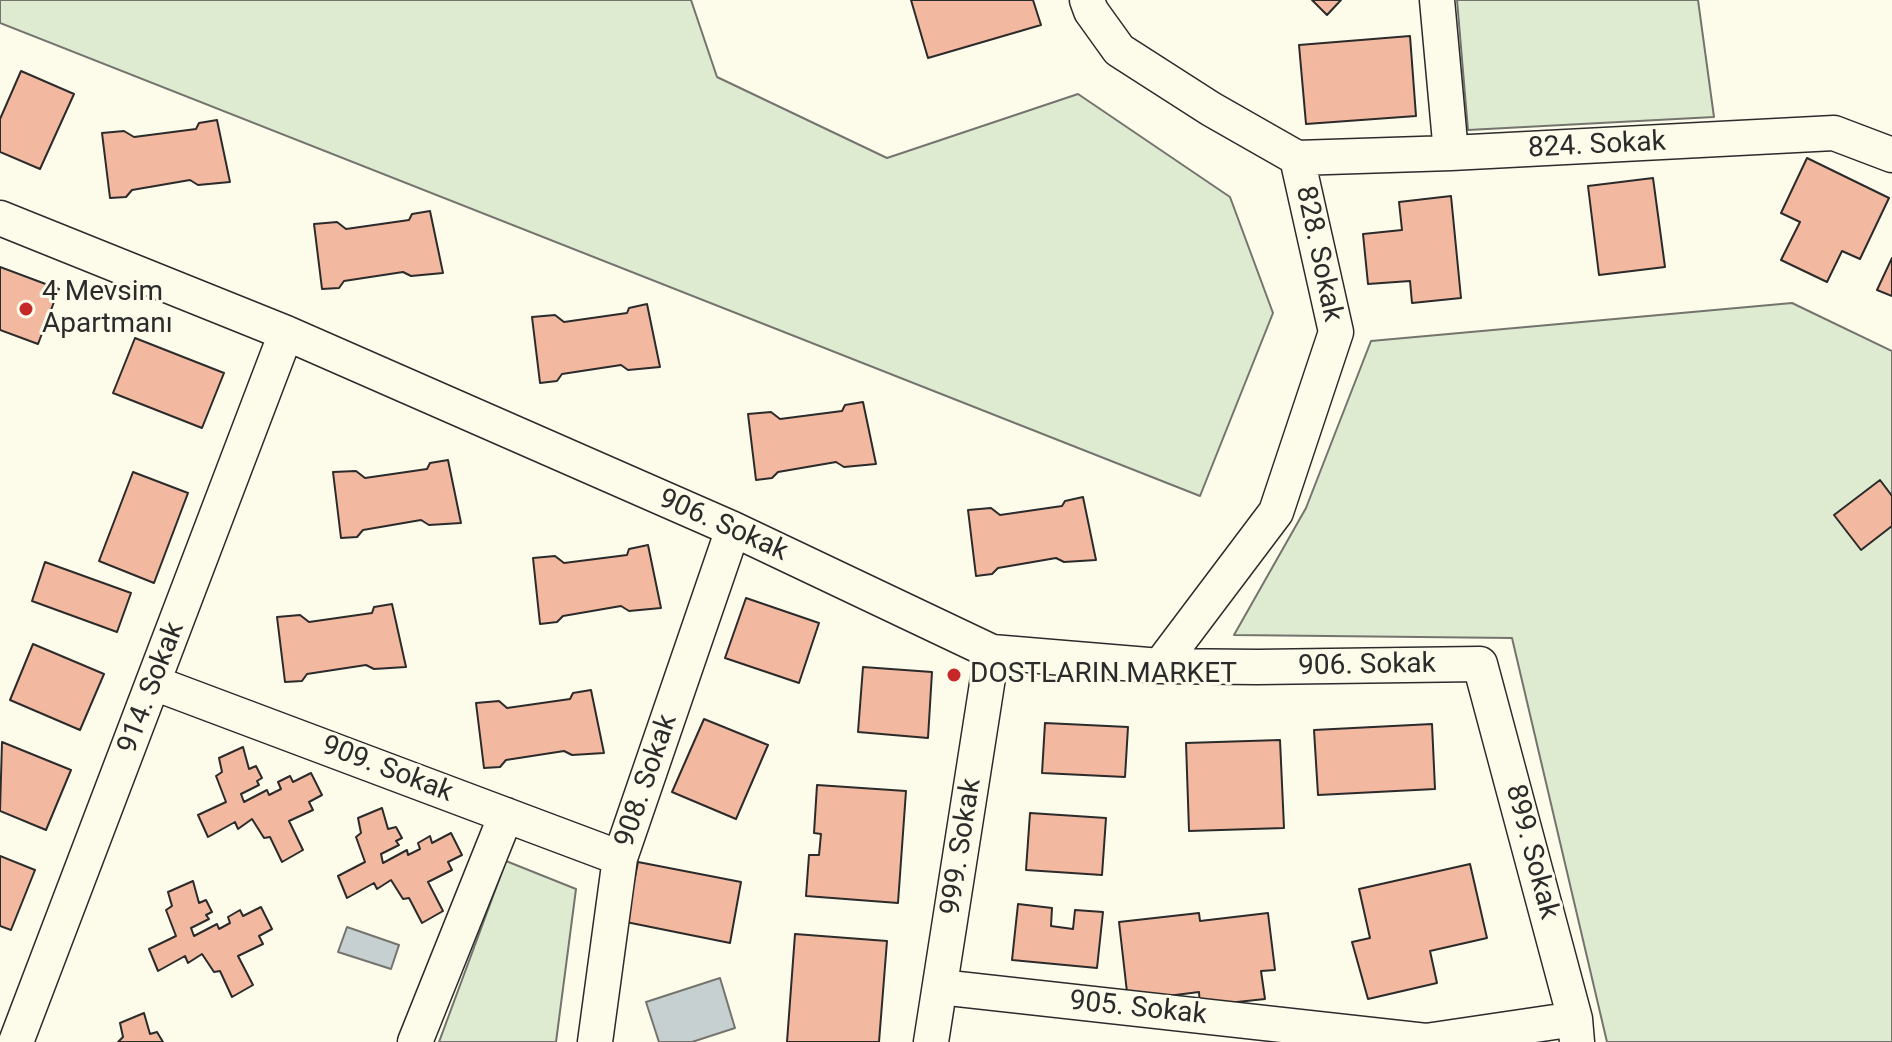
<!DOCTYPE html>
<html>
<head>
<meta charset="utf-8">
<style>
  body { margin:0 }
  canvas { display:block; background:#fdfbea }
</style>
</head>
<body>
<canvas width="1892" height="1042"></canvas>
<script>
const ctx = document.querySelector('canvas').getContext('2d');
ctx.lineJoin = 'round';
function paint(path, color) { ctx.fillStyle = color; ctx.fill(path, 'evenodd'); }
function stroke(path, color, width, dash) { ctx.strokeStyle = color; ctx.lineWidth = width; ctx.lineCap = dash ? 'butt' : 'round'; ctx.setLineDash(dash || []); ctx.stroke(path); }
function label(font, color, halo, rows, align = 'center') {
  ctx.font = font + ' Roboto,sans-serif'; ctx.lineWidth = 6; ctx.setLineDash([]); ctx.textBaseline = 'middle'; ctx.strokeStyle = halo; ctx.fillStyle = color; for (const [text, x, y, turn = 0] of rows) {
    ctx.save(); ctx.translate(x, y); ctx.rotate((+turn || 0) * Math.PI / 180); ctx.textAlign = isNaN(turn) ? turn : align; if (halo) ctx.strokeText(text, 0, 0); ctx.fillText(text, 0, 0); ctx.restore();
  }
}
const green = new Path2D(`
  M 0,0 L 691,0 L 717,77 L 887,158 L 1078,94 L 1230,197 L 1273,313 L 1200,496 L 0,23 Z
  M 1457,0 L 1698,0 L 1714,117 L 1468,130 Z
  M 1792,303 L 1892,351 L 1892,1042 L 1607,1042 L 1512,638 L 1234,635 L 1306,508 L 1371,341 Z
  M 506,861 L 576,889 L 556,1042 L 439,1042 Z`);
const water = new Path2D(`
  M 347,927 L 399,945 L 391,969 L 338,952 Z
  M 720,978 L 735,1028 L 692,1042 L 659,1042 L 646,1002 Z`);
const building = new Path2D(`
  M 911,0 L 1033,0 L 1041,25 L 928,58 Z
  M 1312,0 L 1341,0 L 1327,15 Z
  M 1410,36 L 1416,116 L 1306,124 L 1299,45 Z
  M 21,71 L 74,94 L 40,169 L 0,152 L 0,119 Z
  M 217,120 L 230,182 L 198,185 L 190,180 L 132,190 L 126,197 L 110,198 L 102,133 L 124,131 L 134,137 L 196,129 L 199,123 Z
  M 1807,158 L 1889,198 L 1860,259 L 1842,251 L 1827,282 L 1781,260 L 1800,222 L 1781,213 Z
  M 1653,178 L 1665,267 L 1599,275 L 1588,186 Z
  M 1451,196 L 1461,298 L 1412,303 L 1410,281 L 1368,284 L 1363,234 L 1402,230 L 1399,202 Z
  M 430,211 L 443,273 L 411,276 L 403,272 L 344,281 L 339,288 L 322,289 L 314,224 L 337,222 L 346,229 L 409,220 L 412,214 Z
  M 1892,258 L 1892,296 L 1877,290 Z
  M 0,267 L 59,289 L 38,344 L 0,330 Z
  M 647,304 L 660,367 L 628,370 L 621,365 L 562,374 L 557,381 L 540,383 L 532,317 L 555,315 L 564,322 L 627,313 L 629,308 Z
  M 135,338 L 224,373 L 202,428 L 113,393 Z
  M 863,402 L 876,464 L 844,467 L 836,462 L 778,472 L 772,478 L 756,480 L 748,414 L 771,412 L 780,419 L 842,411 L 845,405 Z
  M 448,460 L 461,523 L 429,525 L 421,520 L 363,530 L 357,537 L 341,538 L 333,472 L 356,471 L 365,478 L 427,469 L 430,463 Z
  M 133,472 L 188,493 L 154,583 L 99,561 Z
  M 1880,480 L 1892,496 L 1892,526 L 1861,550 L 1834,515 Z
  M 1083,497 L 1096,560 L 1064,562 L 1056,558 L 998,568 L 992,574 L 976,576 L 968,510 L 991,508 L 1000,515 L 1062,506 L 1065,501 Z
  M 648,545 L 661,608 L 629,611 L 621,606 L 563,616 L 557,622 L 540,624 L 533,558 L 555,556 L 564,563 L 627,555 L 629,549 Z
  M 45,562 L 131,593 L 117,632 L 32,601 Z
  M 746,598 L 819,623 L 799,683 L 725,658 Z
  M 392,604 L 406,667 L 374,669 L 366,665 L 307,674 L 302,681 L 285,682 L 277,617 L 300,615 L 309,622 L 372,613 L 374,607 Z
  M 33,644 L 104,674 L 80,730 L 10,700 Z
  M 863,667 L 932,672 L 928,738 L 858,732 Z
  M 591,690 L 604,753 L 572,755 L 564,751 L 506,760 L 500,767 L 484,768 L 476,703 L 499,701 L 507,708 L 570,699 L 573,693 Z
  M 704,719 L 768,745 L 736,819 L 672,792 Z
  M 1045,723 L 1128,727 L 1125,777 L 1042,773 Z
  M 1432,724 L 1435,789 L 1318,795 L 1314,730 Z
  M 1280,740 L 1284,828 L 1189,831 L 1186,743 Z
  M 2,742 L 71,770 L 46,830 L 0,811 Z
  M 243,747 L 249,769 L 256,766 L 262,778 L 257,781 L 259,785 L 241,794 L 244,802 L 267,790 L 269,795 L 281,789 L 278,782 L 290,776 L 293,782 L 311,773 L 322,795 L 309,802 L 313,810 L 289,821 L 303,850 L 282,862 L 270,837 L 264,838 L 252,819 L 238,829 L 235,822 L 208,837 L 198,815 L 226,802 L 216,776 L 222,772 L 219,758 Z
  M 817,785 L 906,791 L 898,903 L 806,896 L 809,855 L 819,855 L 821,834 L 814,833 Z
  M 382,808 L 388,829 L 396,827 L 402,838 L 396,841 L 399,845 L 381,854 L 383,863 L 407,850 L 408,855 L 420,849 L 418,843 L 430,836 L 432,843 L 451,833 L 462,855 L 448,862 L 452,870 L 428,882 L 443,911 L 422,923 L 409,898 L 403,899 L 391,880 L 377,889 L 374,883 L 347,898 L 338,876 L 365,862 L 356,837 L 361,833 L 358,818 Z
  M 1030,813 L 1106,818 L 1102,875 L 1026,870 Z
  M 0,856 L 35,870 L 11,930 L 0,926 Z
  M 638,862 L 741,882 L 730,943 L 626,922 Z
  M 1470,864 L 1487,938 L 1430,951 L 1437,983 L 1368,999 L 1352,942 L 1370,938 L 1359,889 Z
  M 193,881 L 199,903 L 206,900 L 212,912 L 206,915 L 209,919 L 191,928 L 194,936 L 217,924 L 219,929 L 230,923 L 228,917 L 240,910 L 243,916 L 261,907 L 272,929 L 259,936 L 263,944 L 238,956 L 253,985 L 232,997 L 220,971 L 214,972 L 202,954 L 188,963 L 185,956 L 158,971 L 149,949 L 176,936 L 166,910 L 172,906 L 168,892 Z
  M 1018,904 L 1052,908 L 1051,926 L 1073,929 L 1075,910 L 1103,912 L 1097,968 L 1012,960 Z
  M 1199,913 L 1200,921 L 1268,913 L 1275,970 L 1261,971 L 1265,999 L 1200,1006 L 1199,992 L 1128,1001 L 1119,922 Z
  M 795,934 L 887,941 L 879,1042 L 787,1042 Z
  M 144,1013 L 150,1034 L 157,1032 L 163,1042 L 118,1042 L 123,1037 L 120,1023 Z`);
const minor = new Path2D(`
  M 1087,0 L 1091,11 L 1119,50 L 1211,109 L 1297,158 L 1336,332 L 1276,512 L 1160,666
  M 1437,0 L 1451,153
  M 1297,158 L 1451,153 L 1834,133 L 1892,155
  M 0,218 L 286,333 L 733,529 L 992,652 L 1160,666 L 1257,667 L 1480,664 L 1575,1019 L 1577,1042
  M 154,683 L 620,858
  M 940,987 L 1426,1041 L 1575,1019
  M 16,1042 L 286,333
  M 415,1042 L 506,815
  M 595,1042 L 620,858 L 733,529
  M 931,1042 L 992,652`);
const markers = [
  [26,309,8,"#c62828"],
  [954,675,8,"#c62828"]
];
const streetNames = [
  ["824. Sokak",1597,146,-3],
  ["828. Sokak",1318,254,78],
  ["906. Sokak",723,526,24],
  ["906. Sokak",1367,666,-1],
  ["914. Sokak",152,688,-69],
  ["909. Sokak",387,770,21],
  ["908. Sokak",647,781,-71],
  ["999. Sokak",962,847,-81],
  ["899. Sokak",1531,852,75],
  ["905. Sokak",1138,1009,6]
];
const poiNames = [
  ["4 Mevsim",42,293],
  ["Apartmanı",42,325],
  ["DOSTLARIN MARKET",970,675]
];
paint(green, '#deebd1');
stroke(green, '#74746e', 2);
paint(water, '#c7d0d0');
stroke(water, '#74746e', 2);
paint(building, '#f2b8a0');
stroke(building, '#2b2b2b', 2);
stroke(minor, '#2b2b2b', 37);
stroke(minor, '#fdfbea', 34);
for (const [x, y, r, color] of markers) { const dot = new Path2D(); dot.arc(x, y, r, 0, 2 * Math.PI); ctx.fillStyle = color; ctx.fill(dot); stroke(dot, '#fdfbea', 3); }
label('28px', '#2b2b2b', '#fdfbea', streetNames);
label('28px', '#2b2b2b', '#fdfbea', poiNames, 'left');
</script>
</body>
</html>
